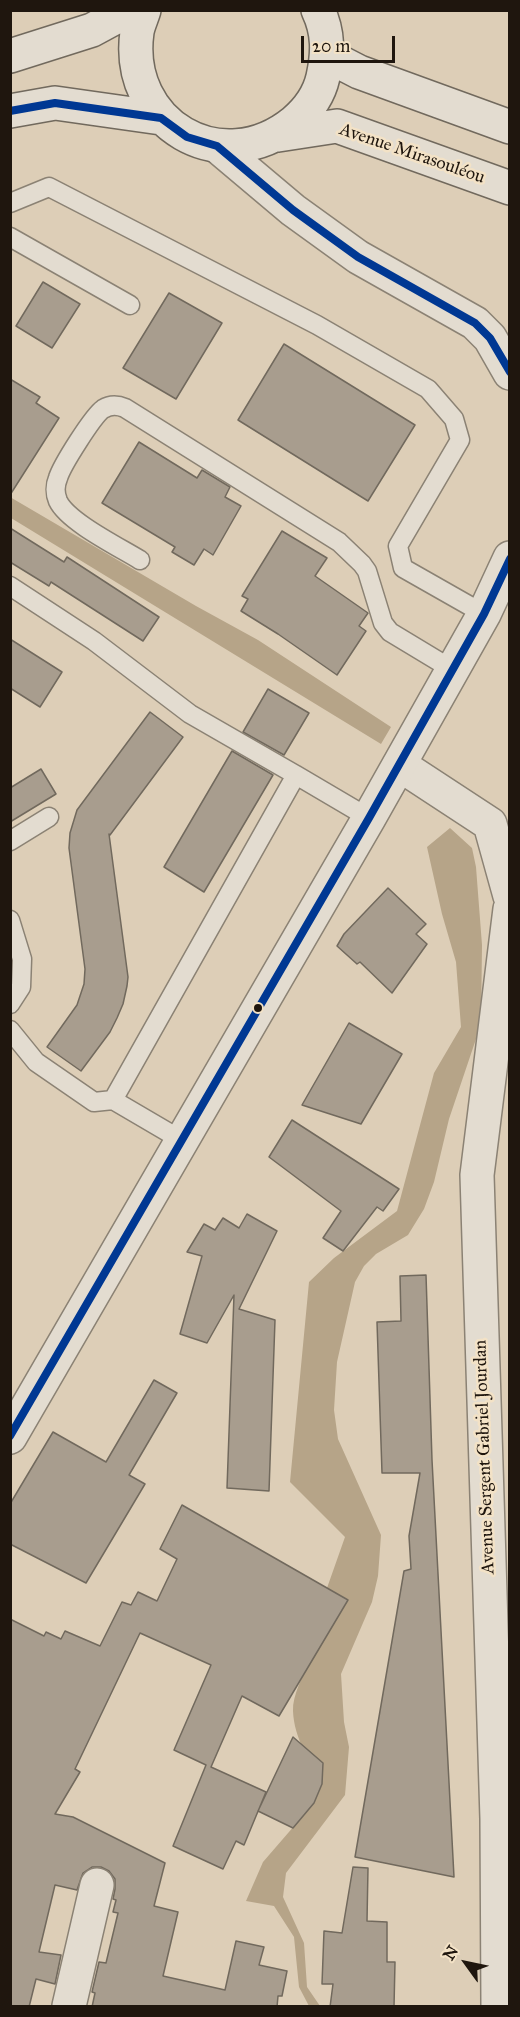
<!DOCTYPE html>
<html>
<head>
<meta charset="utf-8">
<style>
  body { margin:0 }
  #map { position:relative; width:520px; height:2017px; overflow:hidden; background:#ddceb7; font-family:"IM FELL Great Primer",serif }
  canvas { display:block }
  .frame { position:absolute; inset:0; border:12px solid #1f160e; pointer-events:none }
  .north { position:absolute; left:436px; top:1933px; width:60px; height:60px; -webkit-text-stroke:4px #f3e2c6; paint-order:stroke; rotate:303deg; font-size:16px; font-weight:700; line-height:24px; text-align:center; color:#1f160e }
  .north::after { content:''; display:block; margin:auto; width:21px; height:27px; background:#1f160e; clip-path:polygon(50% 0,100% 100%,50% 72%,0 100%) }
  .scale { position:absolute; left:301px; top:36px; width:94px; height:27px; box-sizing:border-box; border:3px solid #1f160e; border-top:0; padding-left:8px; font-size:18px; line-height:21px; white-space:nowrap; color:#1f160e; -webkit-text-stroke:4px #f3e2c6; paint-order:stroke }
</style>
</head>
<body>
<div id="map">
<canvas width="520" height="2017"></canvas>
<div class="frame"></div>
<div class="north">N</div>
<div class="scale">20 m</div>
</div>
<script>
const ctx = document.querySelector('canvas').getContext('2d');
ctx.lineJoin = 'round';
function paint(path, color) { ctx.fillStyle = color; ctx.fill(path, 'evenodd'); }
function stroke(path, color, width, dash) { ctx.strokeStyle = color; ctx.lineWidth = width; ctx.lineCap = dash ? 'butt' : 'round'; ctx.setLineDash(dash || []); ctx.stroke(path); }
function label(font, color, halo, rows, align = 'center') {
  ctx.font = font + ' "IM FELL Great Primer",serif'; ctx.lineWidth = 5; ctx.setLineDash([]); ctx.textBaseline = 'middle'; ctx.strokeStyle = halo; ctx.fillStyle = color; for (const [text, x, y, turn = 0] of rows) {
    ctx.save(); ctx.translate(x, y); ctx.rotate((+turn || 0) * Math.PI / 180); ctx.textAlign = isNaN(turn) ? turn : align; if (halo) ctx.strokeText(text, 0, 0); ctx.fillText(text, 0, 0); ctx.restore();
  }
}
const water = new Path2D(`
  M 10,497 L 196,606 L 258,640 L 391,727 L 381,744 L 11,518 Z
  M 450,828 L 472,848 L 476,867 L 482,945 L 481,1021 L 476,1039 L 449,1119 L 434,1182 L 424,1209 L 408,1235 L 376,1254 L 364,1266 L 355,1282 L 337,1362 L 334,1410 L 338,1439 L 381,1535 L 378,1576 L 372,1602 L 341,1674 L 344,1722 L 349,1747 L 345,1795 L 286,1873 L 283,1897 L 304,1943 L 307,1987 L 320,2006 L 309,2006 L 299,1987 L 294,1937 L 274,1906 L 246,1901 L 263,1862 L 314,1803 L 322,1784 C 310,1762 294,1738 293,1711 C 292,1681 332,1627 348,1600 L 327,1588 L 345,1537 L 290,1482 L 309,1282 L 334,1258 L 397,1211 L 434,1073 L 461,1027 L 456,962 L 442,914 L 427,847 Z`);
const building = new Path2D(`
  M 43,282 L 80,304 L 52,348 L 16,326 Z
  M 169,293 L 222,323 L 176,399 L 123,368 Z
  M 284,344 L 415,425 L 368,501 L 238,420 Z
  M 10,379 L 40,397 L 36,403 L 59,418 L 10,495 Z
  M 139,442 L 197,478 L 202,470 L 230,487 L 225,497 L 241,506 L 213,555 L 204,549 L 194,565 L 172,552 L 175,547 L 102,503 Z
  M 10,528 L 64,562 L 67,557 L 159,617 L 143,641 L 51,582 L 49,586 L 10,562 Z
  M 282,531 L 327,558 L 315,576 L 368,613 L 359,626 L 366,631 L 337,675 L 278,634 L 241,611 L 248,599 L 242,596 Z
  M 10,639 L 62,672 L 40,707 L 10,688 Z
  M 268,689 L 309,713 L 284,755 L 243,732 Z
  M 150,712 L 183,737 L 110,835 L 109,834 L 128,977 L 127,986 L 123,1004 L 117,1018 L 110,1032 L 81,1071 L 47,1047 L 77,1005 L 84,984 L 85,969 L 69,848 L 70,833 L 77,810 Z
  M 232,751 L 273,775 L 204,892 L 164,867 Z
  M 41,769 L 56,794 L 10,822 L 10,788 Z
  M 388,888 L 426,924 L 416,934 L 427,944 L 392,993 L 360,962 L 357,964 L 337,946 L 344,934 Z
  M 349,1023 L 402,1054 L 361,1124 L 302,1105 Z
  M 292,1120 L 399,1189 L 383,1211 L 377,1207 L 343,1251 L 323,1238 L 341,1211 L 269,1157 Z
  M 247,1214 L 277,1231 L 239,1309 L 275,1320 L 269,1491 L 227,1488 L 234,1295 L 207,1343 L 180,1334 L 202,1256 L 187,1252 L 204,1224 L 215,1230 L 223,1218 L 239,1228 Z
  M 426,1275 L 432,1460 L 454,1877 L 355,1857 L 404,1571 L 411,1569 L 409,1536 L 420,1473 L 382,1473 L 377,1322 L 401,1321 L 400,1276 Z
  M 154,1380 L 177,1393 L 129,1475 L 145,1484 L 86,1583 L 10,1544 L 10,1504 L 53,1432 L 106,1462 Z
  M 182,1505 L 348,1600 L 279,1716 L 242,1696 L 211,1767 L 266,1792 L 244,1845 L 236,1841 L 223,1869 L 173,1846 L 206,1765 L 174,1750 L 211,1665 L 140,1633 L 75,1769 L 80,1772 L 55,1814 L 73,1817 L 165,1863 L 154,1906 L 178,1912 L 163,1976 L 225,1990 L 236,1941 L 264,1947 L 259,1965 L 287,1971 L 282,1996 L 278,1996 L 277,2007 L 92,2007 L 95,1993 L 92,1992 L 99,1962 L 106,1963 L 118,1913 L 113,1912 L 116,1900 L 113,1899 L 115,1889 L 115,1879 L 109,1871 L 101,1867 L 92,1867 L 83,1873 L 77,1890 L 55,1885 L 39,1952 L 61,1955 L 55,1984 L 36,1979 L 29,2007 L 10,2007 L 10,1619 L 44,1636 L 46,1632 L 61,1639 L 65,1631 L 100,1646 L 122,1602 L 131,1605 L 138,1592 L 157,1601 L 177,1559 L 160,1549 Z
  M 293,1737 L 323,1763 L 322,1784 L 314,1803 L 293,1828 L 258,1811 Z
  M 353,1867 L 368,1868 L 367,1921 L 387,1922 L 387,1962 L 395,1962 L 394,2007 L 330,2007 L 333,1984 L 322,1984 L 324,1931 L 342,1933 Z`);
const service = new Path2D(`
  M 10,203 L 49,187 L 317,325 L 428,389 L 454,419 L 460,440 L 398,546 L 403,568 L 484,614
  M 10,237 L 130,305
  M 140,560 C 119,547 68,522 58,501 C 55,494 55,485 58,478 C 62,465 93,416 103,409 C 111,404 118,405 125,408 L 339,542 L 362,564 L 367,571 L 383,623 L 390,632 L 453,670
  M 10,586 L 94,641 L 190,714 L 296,775
  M 10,841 L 49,817
  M 10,920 L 22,959 L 21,987 L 10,1004
  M 10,1030 L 36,1062 L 94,1102 L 113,1100 L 296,775 L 369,818
  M 113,1100 L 183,1141`);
const minor = new Path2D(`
  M 400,765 L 490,824 L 510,896
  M 69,2006 L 97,1885
  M 498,2006 L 497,1819 L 477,1175 L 510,909`);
const tertiary = new Path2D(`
  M 217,146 L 293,210 L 358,257 L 475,323 L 490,338 L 510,373
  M 10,1437 L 369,818 L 484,614 L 510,558`);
const secondary = new Path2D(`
  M 144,10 C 142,17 138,25 137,32 C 124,124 221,181 294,122 C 307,111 319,95 323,77 C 328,54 329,33 318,10
  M 10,56 L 92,30 L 129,10
  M 328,56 L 359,72 L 510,127
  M 10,111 L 55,103 L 161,118
  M 278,135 L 337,126 L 510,188`);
const bus1 = new Path2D(`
  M 10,111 L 55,103 L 161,118 L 187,137 L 217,146 L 293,210 L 358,257 L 475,323 L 490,338 L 510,372
  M 10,1436 L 369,818 L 484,614 L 510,559`);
const markers = [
  [258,1008,5,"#1f160e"]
];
const streetNames = [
  ["Avenue Mirasouléou",412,154,19],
  ["Avenue Sergent Gabriel Jourdan",485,1457,-92]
];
paint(water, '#b6a488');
paint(building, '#a89d8e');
stroke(building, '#71695d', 1.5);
stroke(service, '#8b8274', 21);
stroke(minor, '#8b8274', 36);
stroke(tertiary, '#8b8274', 36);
stroke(secondary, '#71695d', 36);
stroke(service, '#e3dcd0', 18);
stroke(minor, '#e3dcd0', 33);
stroke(tertiary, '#e3dcd0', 33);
stroke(secondary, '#e3dcd0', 33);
stroke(bus1, '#003893', 8);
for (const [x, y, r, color] of markers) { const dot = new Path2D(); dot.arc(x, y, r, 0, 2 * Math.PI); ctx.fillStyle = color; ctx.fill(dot); stroke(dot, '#f3e2c6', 2); }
label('18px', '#1f160e', '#f3e2c6', streetNames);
</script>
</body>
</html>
